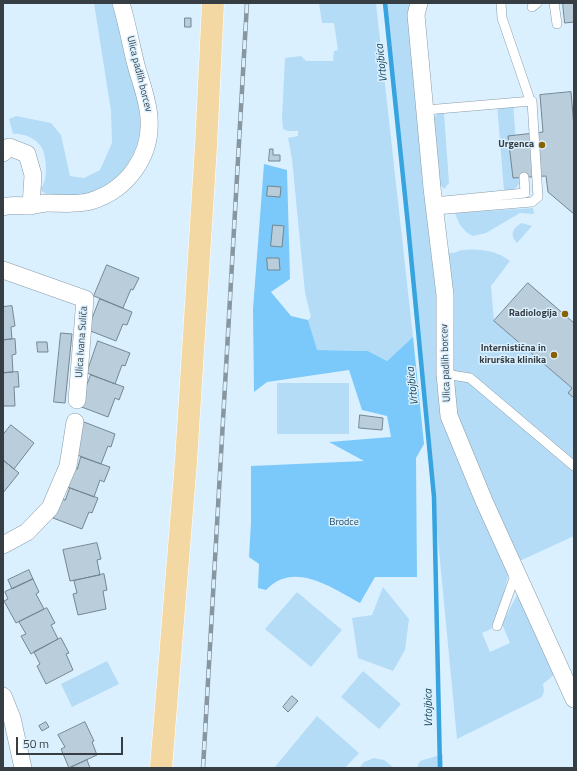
<!DOCTYPE html>
<html>
<head>
<meta charset="utf-8">
<style>
  body { margin:0 }
  #map { position:relative; width:577px; height:771px; overflow:hidden; background:#dbf0ff; font-family:"Titillium Web",sans-serif }
  canvas { display:block }
  .frame { position:absolute; inset:0; border:4px solid #363e43; pointer-events:none }
  .scale { position:absolute; left:16px; top:737px; width:107px; height:18px; box-sizing:border-box; border:2px solid #363e43; border-top:0; padding-left:5px; font-size:12px; line-height:14px; white-space:nowrap; color:#363e43; -webkit-text-stroke:3px #dbf0ff; paint-order:stroke }
</style>
</head>
<body>
<div id="map">
<canvas width="577" height="771"></canvas>
<div class="frame"></div>
<div class="scale">50 m</div>
</div>
<script>
const ctx = document.querySelector('canvas').getContext('2d');
ctx.lineJoin = 'round';
function paint(path, color) { ctx.fillStyle = color; ctx.fill(path, 'evenodd'); }
function stroke(path, color, width, dash) { ctx.strokeStyle = color; ctx.lineWidth = width; ctx.lineCap = dash ? 'butt' : 'round'; ctx.setLineDash(dash || []); ctx.stroke(path); }
function label(font, color, halo, rows, align = 'center') {
  ctx.font = font + ' "Titillium Web",sans-serif'; ctx.lineWidth = 3; ctx.setLineDash([]); ctx.textBaseline = 'middle'; ctx.strokeStyle = halo; ctx.fillStyle = color; for (const [text, x, y, turn = 0] of rows) {
    ctx.save(); ctx.translate(x, y); ctx.rotate((+turn || 0) * Math.PI / 180); ctx.textAlign = isNaN(turn) ? turn : align; if (halo) ctx.strokeText(text, 0, 0); ctx.fillText(text, 0, 0); ctx.restore();
  }
}
const green = new Path2D(`
  M 94,3 L 114,3 L 138,102 C 139,111 141,121 140,130 C 137,157 119,183 92,193 C 87,195 80,195 74,196 C 63,198 47,197 39,189 C 40,188 42,187 43,185 C 48,177 46,156 42,148 C 36,138 23,133 13,134 L 9,119 L 16,116 L 51,123 L 61,135 L 70,176 L 84,178 L 100,170 L 112,143 L 111,111 Z
  M 319,3 L 376,3 L 413,337 L 387,361 L 368,351 L 316,350 L 308,320 L 311,317 L 305,293 L 292,159 L 288,138 L 298,136 L 298,131 L 288,131 L 283,129 L 282,118 L 285,58 L 301,56 L 306,61 L 333,61 L 334,51 L 338,50 L 334,23 L 322,23 Z
  M 385,3 L 419,3 L 442,251 C 445,252 450,253 454,253 C 457,252 460,250 463,250 C 479,248 498,251 510,261 L 491,286 L 494,321 L 572,388 L 568,393 L 574,398 L 574,536 L 513,564 L 511,562 L 500,610 L 491,629 L 482,633 L 490,652 L 510,643 L 502,624 L 519,591 L 555,674 L 543,684 L 544,691 L 542,697 L 457,739 L 408,225 Z
  M 513,102 L 519,184 L 514,190 L 504,191 L 497,104 Z
  M 444,113 L 449,183 L 444,189 L 440,185 L 434,118 L 437,114 Z
  M 533,208 L 534,214 L 520,213 L 486,233 L 473,236 C 463,232 458,222 455,213 Z
  M 522,223 L 532,226 L 517,243 C 509,235 513,227 522,223 Z
  M 277,383 L 349,383 L 349,434 L 277,434 Z
  M 383,587 L 409,619 L 405,650 L 393,671 L 358,658 L 352,618 L 372,615 Z
  M 297,592 L 342,630 L 311,667 L 265,629 Z
  M 107,661 L 119,684 L 72,707 L 61,684 Z
  M 363,671 L 401,704 L 379,729 L 341,697 Z
  M 317,716 L 359,753 L 345,768 L 274,768 Z
  M 443,754 L 443,768 L 417,768 L 420,761 Z
  M 374,758 L 384,760 L 394,768 L 359,768 L 364,762 Z`);
const forest = new Path2D(`
  M 264,164 L 287,170 L 290,279 L 271,292 L 291,316 L 308,320 L 317,350 L 368,351 L 387,361 L 413,337 L 424,444 L 416,458 L 417,577 L 375,577 L 360,603 C 332,588 294,560 266,590 L 258,588 L 259,564 L 249,557 L 251,522 L 251,466 L 364,461 L 329,442 L 391,437 L 387,416 L 362,410 L 349,370 L 267,382 L 254,392 L 253,309 Z`);
const stream = new Path2D(`
  M 385,3 L 408,225 L 434,497 L 440,768`);
const building = new Path2D(`
  M 563,3 L 574,3 L 574,22 L 565,23 Z
  M 185,18 L 191,18 L 191,27 L 185,27 Z
  M 571,92 L 574,127 L 574,214 L 548,192 L 546,176 L 513,178 L 508,136 L 543,132 L 540,95 Z
  M 270,149 L 273,149 L 273,155 L 280,155 L 280,161 L 269,161 Z
  M 268,186 L 281,187 L 280,197 L 267,196 Z
  M 273,225 L 284,226 L 282,247 L 271,246 Z
  M 267,258 L 279,258 L 280,270 L 268,270 Z
  M 107,265 L 139,278 L 133,290 L 131,289 L 123,308 L 94,296 Z
  M 528,283 L 574,323 L 574,398 L 568,393 L 572,388 L 494,321 Z
  M 100,299 L 132,312 L 127,325 L 123,324 L 116,341 L 88,330 Z
  M 12,306 L 15,326 L 11,327 L 12,339 L 3,340 L 3,307 Z
  M 61,333 L 72,334 L 65,403 L 54,402 Z
  M 15,339 L 16,354 L 12,355 L 13,372 L 3,373 L 3,340 Z
  M 98,341 L 130,353 L 125,366 L 122,365 L 115,384 L 87,373 Z
  M 37,342 L 47,342 L 48,352 L 38,352 Z
  M 18,372 L 19,387 L 14,387 L 15,406 L 3,406 L 3,373 Z
  M 91,375 L 124,387 L 119,400 L 115,398 L 108,417 L 79,406 Z
  M 360,415 L 383,418 L 382,430 L 359,428 Z
  M 84,422 L 115,434 L 111,447 L 108,446 L 101,464 L 72,453 Z
  M 11,425 L 34,443 L 14,469 L 3,460 L 3,435 Z
  M 81,457 L 110,467 L 104,482 L 100,480 L 94,497 L 65,486 L 72,468 L 77,469 Z
  M 3,460 L 19,473 L 3,493 Z
  M 70,488 L 98,498 L 92,513 L 89,512 L 82,529 L 53,518 L 61,498 L 65,500 Z
  M 97,543 L 101,559 L 97,560 L 100,575 L 70,581 L 63,550 Z
  M 29,570 L 33,579 L 12,589 L 8,580 Z
  M 104,574 L 107,590 L 103,591 L 106,609 L 78,615 L 73,594 L 77,593 L 74,581 Z
  M 33,579 L 39,592 L 36,594 L 44,609 L 16,623 L 4,601 L 8,599 L 5,592 Z
  M 47,608 L 55,623 L 51,625 L 58,639 L 31,654 L 21,636 L 26,634 L 19,622 Z
  M 61,638 L 69,653 L 66,654 L 73,670 L 46,684 L 37,666 L 40,664 L 34,652 Z
  M 292,696 L 298,701 L 288,712 L 283,707 Z
  M 46,722 L 49,727 L 42,731 L 39,726 Z
  M 85,722 L 94,741 L 92,742 L 97,755 L 69,768 L 61,749 L 65,747 L 58,735 Z
  M 87,760 L 90,768 L 69,768 Z`);
const lane = new Path2D(`
  M 501,3 L 502,18 L 529,97
  M 554,3 L 557,24
  M 532,7 L 537,3
  M 426,110 L 532,101 L 538,197 L 532,202 L 435,210
  M 434,202 L 525,193 L 524,177
  M 445,374 L 470,378 L 574,466
  M 497,626 L 516,573`);
const street = new Path2D(`
  M 419,3 L 416,15 L 432,188 L 445,295 L 445,374 L 449,416 L 484,501 L 574,699
  M 3,153 L 9,147 L 27,154 L 33,175 L 31,206
  M 3,207 C 12,204 21,206 30,206 C 36,205 42,203 48,203 C 62,203 78,205 91,201 C 127,190 152,156 149,118 C 148,100 141,83 136,65 C 131,45 127,23 121,3
  M 3,270 L 85,299 L 77,400
  M 3,545 L 27,532 L 50,508 L 68,466 L 75,422
  M 3,696 L 12,718 L 23,768`);
const primary = new Path2D(`
  M 161,768 L 186,461 L 206,146 L 213,3`);
const rail = new Path2D(`
  M 203,768 L 247,3`);
const markers = [
  [542,145,4,"#886100"],
  [565,314,4,"#886100"],
  [554,355,4,"#886100"]
];
const streetNames = [
  ["Ulica padlih borcev",139,74,76],
  ["Ulica Ivana Suliča",82,342,-86],
  ["Ulica padlih borcev",446,363,-92]
];
const poiNames = [
  ["Urgenca",534,145],
  ["Radiologija",557,314],
  ["Internistična in",546,349],
  ["kirurška klinika",546,361]
];
const parkNames = [
  ["Brodce",344,523]
];
const waterNames = [
  ["Vrtojbica",382,63,-96],
  ["Vrtojbica",413,386,-96],
  ["Vrtojbica",429,708,-91]
];
paint(green, '#b4dcf7');
paint(forest, '#7bc9fa');
stroke(stream, '#37a3df', 4.5);
paint(building, '#b9cddb');
stroke(building, '#738693', 1);
stroke(lane, '#889ba8', 10);
stroke(street, '#889ba8', 18);
stroke(primary, '#fff', 23);
stroke(lane, '#fff', 9);
stroke(street, '#fff', 17);
stroke(primary, '#f4d8a3', 22);
stroke(rail, '#8896a0', 4.5);
stroke(rail, '#dbf0ff', 3, [9]);
for (const [x, y, r, color] of markers) { const dot = new Path2D(); dot.arc(x, y, r, 0, 2 * Math.PI); ctx.fillStyle = color; ctx.fill(dot); stroke(dot, '#dbf0ff', 1.5); }
label('10px', '#363e43', '#dbf0ff', streetNames);
label('bold 10px', '#363e43', '#dbf0ff', poiNames, 'right');
label('10px', '#214c65', '#dbf0ff', parkNames);
label('italic 11px', '#08374f', '#dbf0ff', waterNames);
</script>
</body>
</html>
